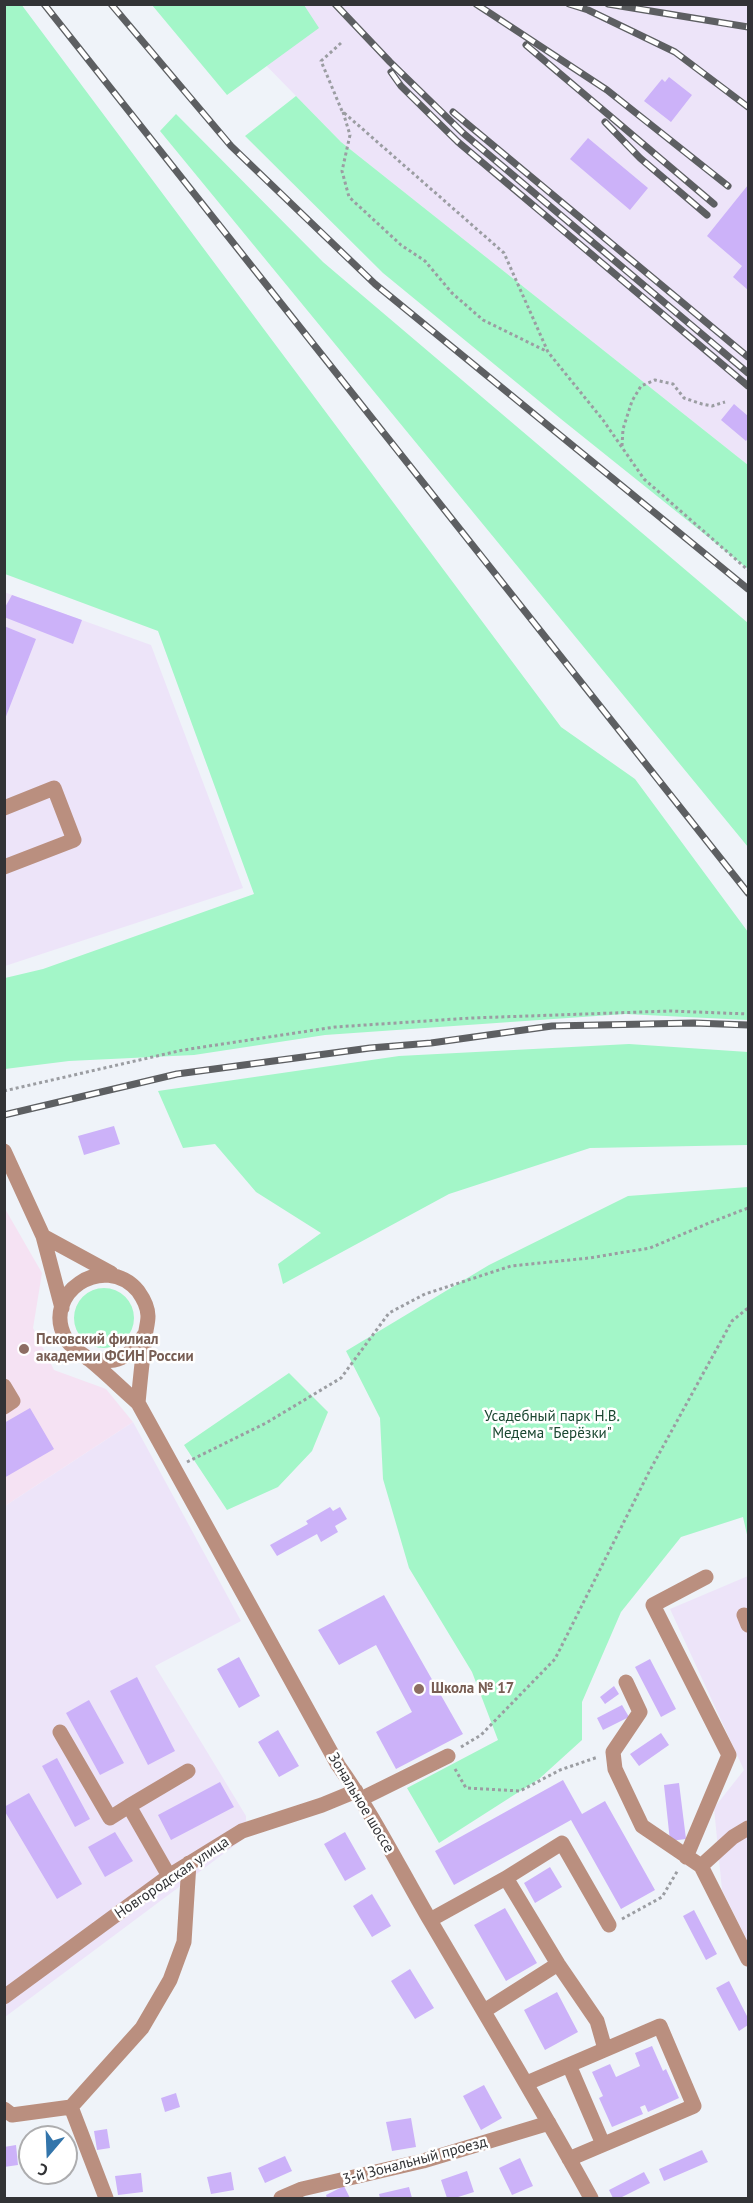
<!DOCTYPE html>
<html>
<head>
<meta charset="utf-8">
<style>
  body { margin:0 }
  #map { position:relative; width:753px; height:2203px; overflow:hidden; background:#eff3f9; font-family:"PT Sans",sans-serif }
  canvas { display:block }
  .frame { position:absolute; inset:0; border:6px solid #323336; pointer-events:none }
  .north { position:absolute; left:18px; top:2125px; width:60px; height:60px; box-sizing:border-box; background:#fff; border:2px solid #adadaf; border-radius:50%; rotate:199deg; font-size:16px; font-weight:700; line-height:24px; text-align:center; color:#323336 }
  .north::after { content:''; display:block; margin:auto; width:21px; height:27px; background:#3375ab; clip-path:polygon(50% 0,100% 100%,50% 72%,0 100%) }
</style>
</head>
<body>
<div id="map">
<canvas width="753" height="2203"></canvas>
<div class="frame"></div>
<div class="north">С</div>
</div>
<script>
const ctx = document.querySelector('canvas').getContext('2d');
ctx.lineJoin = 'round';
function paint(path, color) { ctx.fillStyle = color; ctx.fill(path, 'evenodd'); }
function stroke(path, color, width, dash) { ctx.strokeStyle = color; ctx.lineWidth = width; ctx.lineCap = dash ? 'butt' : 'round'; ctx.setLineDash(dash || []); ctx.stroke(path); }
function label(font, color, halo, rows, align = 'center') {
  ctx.font = font + ' "PT Sans",sans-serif'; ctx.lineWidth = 5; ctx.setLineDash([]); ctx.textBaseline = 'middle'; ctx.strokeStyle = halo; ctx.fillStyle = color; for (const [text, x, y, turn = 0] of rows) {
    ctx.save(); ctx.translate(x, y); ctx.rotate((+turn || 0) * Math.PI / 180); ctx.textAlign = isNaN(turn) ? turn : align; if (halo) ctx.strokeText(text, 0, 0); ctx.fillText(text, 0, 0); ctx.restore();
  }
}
const industrial = new Path2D(`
  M 207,5 L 748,5 L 748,465 L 341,142 Z
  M 4,592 L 151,645 L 243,888 L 5,966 Z
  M 133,1422 L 241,1621 L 155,1666 L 246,1816 L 246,1837 L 5,2017 L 5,1506 Z
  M 748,1576 L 748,1942 L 722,1890 L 714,1808 L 744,1770 L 670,1609 Z`);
const education = new Path2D(`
  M 4,1207 L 42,1273 L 33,1328 L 54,1370 L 106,1389 L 133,1422 L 5,1506 Z`);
const green = new Path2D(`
  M 21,4 L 561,727 L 635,779 L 748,932 L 748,1020 L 625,1014 L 325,1035 L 194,1055 L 69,1061 L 5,1069 L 5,978 L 43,969 L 254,894 L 158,631 L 5,574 L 4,5 Z
  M 152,5 L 304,5 L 319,28 L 227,95 Z
  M 296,96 L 341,142 L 748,465 L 748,569 L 561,419 L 383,273 L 245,136 Z
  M 176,114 L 323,262 L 748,623 L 748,847 L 160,131 Z
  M 629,1044 L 748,1052 L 748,1145 L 590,1148 L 449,1194 L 283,1284 L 278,1264 L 321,1233 L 256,1192 L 215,1144 L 183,1148 L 158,1091 L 399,1056 Z
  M 748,1187 L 748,1539 L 743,1517 L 681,1537 L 621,1612 L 582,1702 L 582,1740 L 539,1779 L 439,1843 L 407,1788 L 498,1740 L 472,1672 L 409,1568 L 383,1479 L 380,1418 L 346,1351 L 489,1265 L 628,1196 Z
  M74 1318a30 30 0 1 1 60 0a30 30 0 1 1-60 0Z
  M 289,1373 L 328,1412 L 312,1451 L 278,1487 L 227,1510 L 184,1445 Z`);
const building = new Path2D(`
  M 669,77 L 692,95 L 671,122 L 644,101 L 662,79 L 665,82 Z
  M 588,138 L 648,188 L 630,210 L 570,159 Z
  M 748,185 L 748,290 L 733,277 L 742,266 L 707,236 Z
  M 734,404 L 748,416 L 748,438 L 746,441 L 721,420 Z
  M 12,595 L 82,620 L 73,644 L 4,617 L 4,609 Z
  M 4,626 L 36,639 L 5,719 L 4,719 Z
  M 114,1126 L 120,1144 L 84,1155 L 78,1136 Z
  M 30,1408 L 54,1449 L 4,1478 L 4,1423 Z
  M 330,1507 L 333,1511 L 340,1507 L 347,1519 L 335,1526 L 338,1532 L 321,1542 L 317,1534 L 277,1556 L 270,1545 L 308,1524 L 306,1521 Z
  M 384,1595 L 463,1734 L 396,1769 L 376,1732 L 412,1712 L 376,1645 L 339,1665 L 318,1630 Z
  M 239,1657 L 260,1696 L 239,1708 L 217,1669 Z
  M 650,1659 L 676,1709 L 661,1717 L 635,1667 Z
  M 137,1677 L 175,1751 L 148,1765 L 110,1691 Z
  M 614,1686 L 619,1694 L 605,1704 L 600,1697 Z
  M 89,1700 L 124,1763 L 100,1775 L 66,1713 Z
  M 622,1705 L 629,1717 L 603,1730 L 597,1718 Z
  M 278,1730 L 299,1766 L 279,1777 L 258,1742 Z
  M 661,1733 L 669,1745 L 639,1766 L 630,1754 Z
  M 57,1758 L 90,1819 L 75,1827 L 42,1766 Z
  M 563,1780 L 582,1814 L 605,1801 L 655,1890 L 621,1909 L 571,1820 L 454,1885 L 435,1851 Z
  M 220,1782 L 234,1807 L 171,1840 L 158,1815 Z
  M 679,1783 L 686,1839 L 670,1841 L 664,1785 Z
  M 29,1793 L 82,1884 L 57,1899 L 4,1810 L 4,1807 Z
  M 115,1832 L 133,1861 L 105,1877 L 88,1847 Z
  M 345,1832 L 366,1869 L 345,1881 L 324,1844 Z
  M 550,1867 L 562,1887 L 535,1903 L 524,1883 Z
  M 372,1894 L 391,1926 L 372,1937 L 353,1906 Z
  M 505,1908 L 537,1963 L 506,1981 L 474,1925 Z
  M 694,1910 L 717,1954 L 706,1960 L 683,1916 Z
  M 410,1969 L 434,2008 L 415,2019 L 391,1981 Z
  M 729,1981 L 748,2018 L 748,2025 L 739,2031 L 716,1988 Z
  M 557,1992 L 578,2032 L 545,2050 L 524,2010 Z
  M 652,2046 L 663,2071 L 666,2069 L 679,2098 L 648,2112 L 645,2105 L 640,2107 L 643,2114 L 612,2127 L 599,2098 L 603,2096 L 592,2072 L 610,2064 L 616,2077 L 640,2066 L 635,2053 Z
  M 484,2085 L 502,2118 L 481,2130 L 463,2096 Z
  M 176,2093 L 180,2107 L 165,2112 L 161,2098 Z
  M 411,2118 L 416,2147 L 392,2151 L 386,2122 Z
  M 107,2129 L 110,2148 L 97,2150 L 94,2131 Z
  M 16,2145 L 18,2165 L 4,2167 L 4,2147 Z
  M 702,2150 L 708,2162 L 664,2181 L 659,2169 Z
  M 285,2156 L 292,2171 L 265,2183 L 258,2168 Z
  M 520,2158 L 533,2186 L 512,2195 L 499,2168 Z
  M 467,2171 L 474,2192 L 455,2198 L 447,2198 L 441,2180 Z
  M 231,2172 L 234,2190 L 211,2194 L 207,2177 Z
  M 644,2172 L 650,2183 L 620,2198 L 613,2198 L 609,2190 Z
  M 141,2173 L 143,2192 L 118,2195 L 115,2176 Z
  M 344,2186 L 350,2198 L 327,2198 L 326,2195 Z
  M 409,2187 L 412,2198 L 380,2198 L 379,2194 Z`);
const path = new Path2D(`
  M 341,43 L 321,61 L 342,111 L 504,253 L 548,352 L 603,420 L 644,479 L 748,570
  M 343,112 L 350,135 L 342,171 L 349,197 L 401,245 L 425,261 L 452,293 L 483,320 L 546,351
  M 622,446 L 623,429 L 632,401 L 641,386 L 655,380 L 673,384 L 684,398 L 702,404 L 712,406 L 725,402
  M 4,1091 L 183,1050 L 335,1027 L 471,1018 L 670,1011 L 748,1014
  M 187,1462 L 266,1423 L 341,1378 L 389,1313 L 425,1294 L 511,1266 L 589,1258 L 650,1248 L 709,1223 L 748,1208
  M 461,1747 L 481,1735 L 555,1659 L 649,1472 L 732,1321 L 748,1308
  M 455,1769 L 466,1788 L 520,1791 L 560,1770 L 598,1757
  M 622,1919 L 662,1897 L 678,1870`);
const minor = new Path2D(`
  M 4,808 L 54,788 L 74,840 L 4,867
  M 4,1151 L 43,1236 L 62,1308
  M 43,1236 L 111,1273
  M 88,1359 C 116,1365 130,1358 145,1334
  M 4,1386 L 13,1401 L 4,1407
  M 138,1403 C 140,1382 142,1361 145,1339 C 145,1332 148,1324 148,1316 C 148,1307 143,1298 138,1291 C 104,1251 40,1294 66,1339 C 72,1349 81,1353 90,1360 C 107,1374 122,1389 138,1403 L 338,1765 C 373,1814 400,1869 431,1922 C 485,2014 540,2105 591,2198
  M 744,1615 L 748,1625
  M 626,1682 L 640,1712 L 613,1752 L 615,1769 L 642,1826 L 701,1866
  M 60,1732 L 110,1818 L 129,1806
  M 361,1799 L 448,1756
  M 686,1857 L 729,1755 L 653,1605 L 706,1577
  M 701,1866 L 748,1959
  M 701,1866 L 733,1837 L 748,1828
  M 169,1876 L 129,1806 L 188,1771
  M 506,1878 L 562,1843 L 609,1925
  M 430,1920 L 506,1878 L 558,1964 L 597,2021 L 605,2049
  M 4,1997 L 169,1876 L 242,1831 L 322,1805 L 356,1791
  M 484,2011 L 558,1964
  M 569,2065 L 603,2144
  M 527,2083 L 660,2026 L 694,2106 L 569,2159
  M 4,2109 L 12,2115 L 71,2107
  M 106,2198 L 71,2107 L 142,2028 L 170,1980 L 184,1942 L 189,1863
  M 281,2198 L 302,2189 L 423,2161 L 549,2123`);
const rail = new Path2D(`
  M 44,4 L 748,893
  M 111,4 L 231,146 L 375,284 L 748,589
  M 335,4 L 390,62 L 463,133 L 748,373
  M 476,4 L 607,90 L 728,186
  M 569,4 L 588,10 L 675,52 L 748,107
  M 608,4 L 748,27
  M 526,45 L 714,204
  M 391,72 L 401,86 L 458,142 L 748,386
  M 453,112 L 748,357
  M 605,122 L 640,158 L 707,215
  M 4,1115 L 177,1074 L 370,1048 L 431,1043 L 552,1026 L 694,1023 L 748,1025`);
const markers = [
  [24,1349,6,"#8d6e63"],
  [419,1689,6,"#8d6e63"]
];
const educationNames = [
  ["Псковский филиал",36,1340],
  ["академии ФСИН России",36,1357],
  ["Школа № 17",431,1689]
];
const parkNames = [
  ["Усадебный парк Н.В.",552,1417],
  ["Медема \"Берёзки\"",552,1434]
];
const streetNames = [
  ["Зональное шоссе",361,1803,59],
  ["Новгородская улица",172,1878,-34],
  ["3-й Зональный проезд",415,2161,-15]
];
paint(industrial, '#ede4f9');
paint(education, '#f5e2f3');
paint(green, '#a3f6c8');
paint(building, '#ccb2f9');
stroke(path, '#9b9da2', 3, [3, 3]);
stroke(minor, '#ba8f7f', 15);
stroke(rail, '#5d5f62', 7);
stroke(rail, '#fff', 4.5, [14]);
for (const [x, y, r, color] of markers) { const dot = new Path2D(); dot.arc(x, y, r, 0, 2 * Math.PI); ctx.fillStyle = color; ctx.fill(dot); stroke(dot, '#fff', 2); }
label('bold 15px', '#785e54', '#fff', educationNames, 'left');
label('15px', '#1b4731', '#fff', parkNames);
label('15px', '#323336', '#fff', streetNames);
</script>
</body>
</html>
